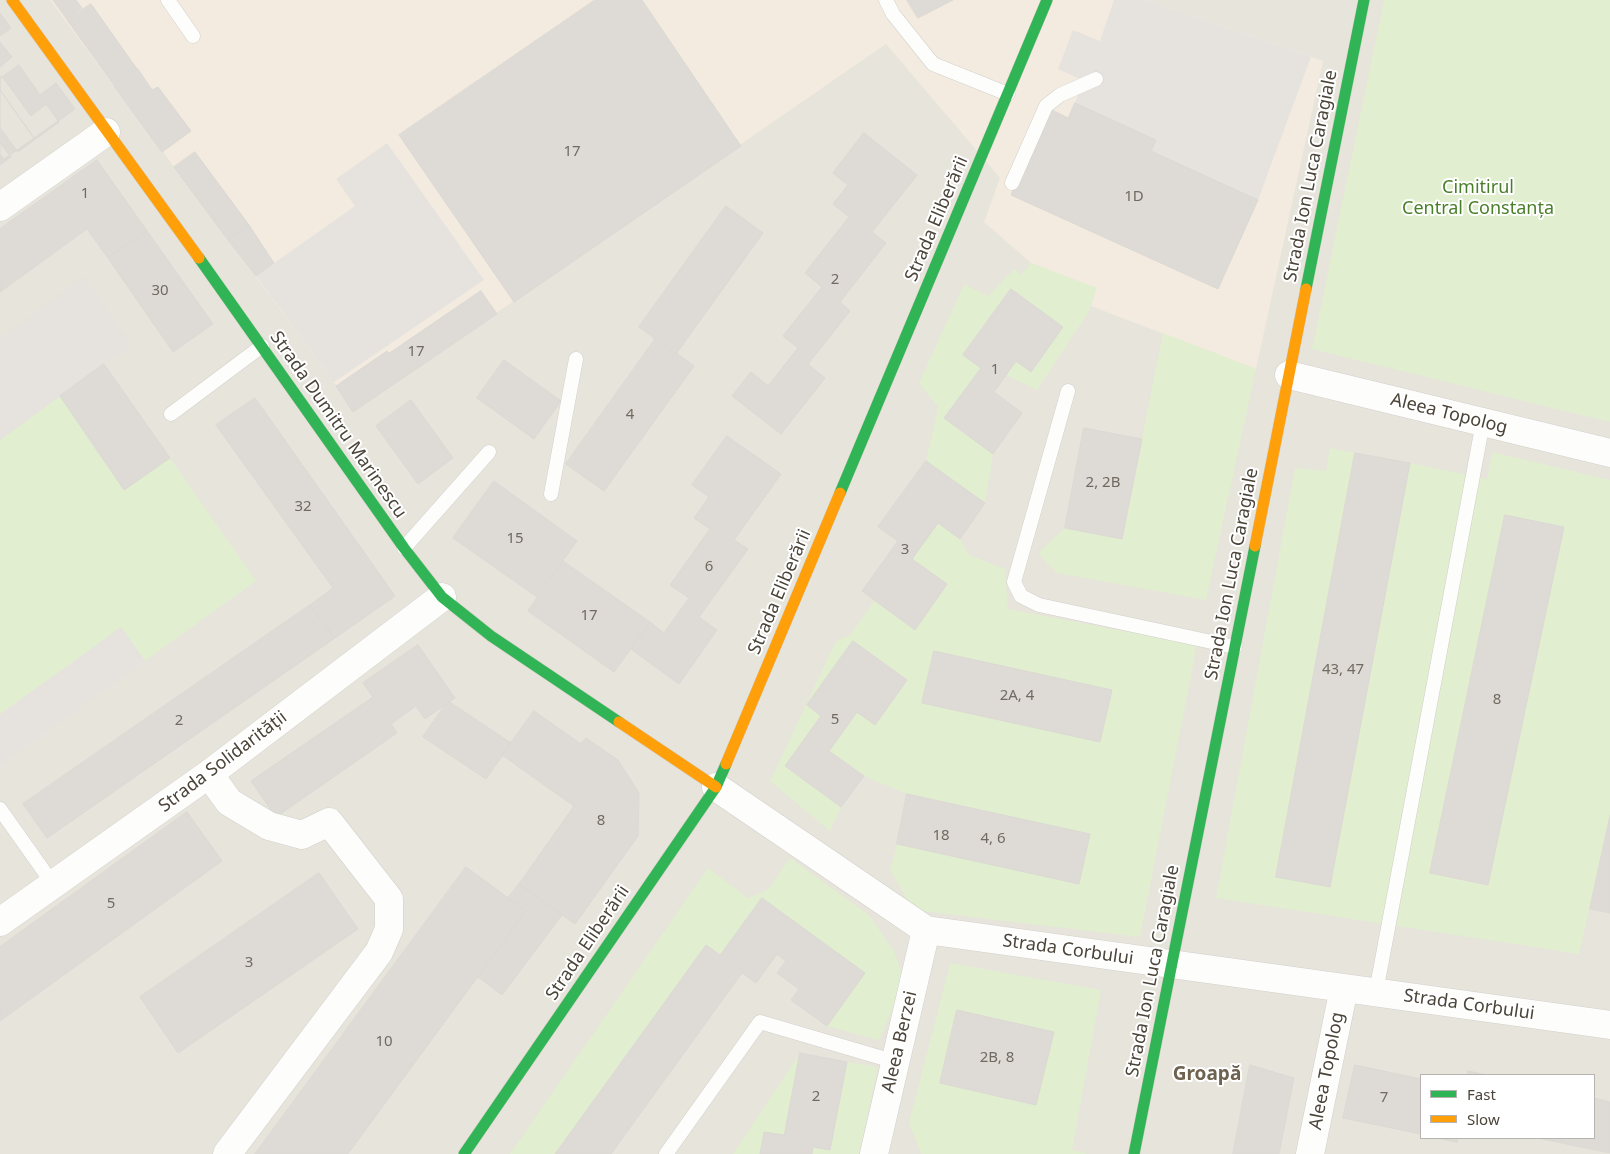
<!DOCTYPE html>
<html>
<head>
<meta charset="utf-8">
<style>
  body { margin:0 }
  #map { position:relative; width:1610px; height:1154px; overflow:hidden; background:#f4f2ee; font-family:"Noto Sans",sans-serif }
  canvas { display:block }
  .legend { position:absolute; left:1420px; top:1074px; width:175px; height:65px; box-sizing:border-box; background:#fff; border:1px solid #b7b4b0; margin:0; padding:6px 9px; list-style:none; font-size:15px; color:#4b4439 }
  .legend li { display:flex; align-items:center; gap:10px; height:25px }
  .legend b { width:25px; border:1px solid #b7b4b0 }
</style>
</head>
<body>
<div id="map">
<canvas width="1610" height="1154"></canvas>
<ul class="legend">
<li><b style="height:6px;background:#30b455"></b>Fast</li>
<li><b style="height:6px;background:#ff9f0a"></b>Slow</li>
</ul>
</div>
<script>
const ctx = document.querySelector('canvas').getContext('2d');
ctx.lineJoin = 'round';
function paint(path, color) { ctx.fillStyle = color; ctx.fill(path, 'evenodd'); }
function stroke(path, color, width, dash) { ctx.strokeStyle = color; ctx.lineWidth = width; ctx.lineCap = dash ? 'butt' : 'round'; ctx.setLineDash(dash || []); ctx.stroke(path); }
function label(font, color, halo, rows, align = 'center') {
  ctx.font = font + ' "Noto Sans",sans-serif'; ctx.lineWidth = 4; ctx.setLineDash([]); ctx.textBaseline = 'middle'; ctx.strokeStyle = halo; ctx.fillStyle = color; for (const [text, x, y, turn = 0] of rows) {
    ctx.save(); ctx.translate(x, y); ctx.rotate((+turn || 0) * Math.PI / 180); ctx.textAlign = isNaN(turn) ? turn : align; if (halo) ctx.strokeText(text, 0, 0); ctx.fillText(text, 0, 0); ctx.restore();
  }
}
const residential = new Path2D(`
  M 0,0 L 1610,0 L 1610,1154 L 0,1154 ZM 1421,1075 L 1594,1075 L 1594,1138 L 1421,1138 Z`);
const commercial = new Path2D(`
  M 50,0 L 1146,0 L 1323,61 L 1256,369 L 1091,306 L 1096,288 L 1031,263 L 984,222 L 1000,178 L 886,44 L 353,412 L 334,382 Z`);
const green = new Path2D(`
  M 1384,0 L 1610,0 L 1610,422 L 1312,349 Z
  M 1031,263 L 1097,288 L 1088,313 L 1037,390 L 1006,375 L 1016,361 L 1031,372 L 1063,327 L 1011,289 L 963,355 L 981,368 L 945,418 L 993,454 L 985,503 L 926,461 L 938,407 L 919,383 L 964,284 L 988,296 L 1014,269 L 1021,275 Z
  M 1163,333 L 1256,369 L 1206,600 L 1057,573 L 1038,553 L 1065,528 L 1122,538 Z
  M 60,396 L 124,490 L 170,458 L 256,581 L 145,661 L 121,628 L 0,714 L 0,440 Z
  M 1330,448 L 1355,453 L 1276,876 L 1330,886 L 1410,463 L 1487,479 L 1492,452 L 1610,480 L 1610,816 L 1579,954 L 1216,898 L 1295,468 L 1326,471 ZM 1505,515 L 1563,528 L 1488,885 L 1430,873 Z
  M 938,523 L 960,539 L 969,555 L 1005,569 L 1008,609 L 1197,645 L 1140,937 L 913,910 L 890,870 L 897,844 L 1079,884 L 1090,835 L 907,794 L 864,776 L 829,751 L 857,712 L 875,725 L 907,681 L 853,641 L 807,705 L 821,716 L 785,766 L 841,807 L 830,831 L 770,781 L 836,641 L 850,635 L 875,600 L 915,629 L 947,585 L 912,559 ZM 934,651 L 1111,690 L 922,702 Z
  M 790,858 L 869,915 L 894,951 L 905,982 L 879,1040 L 827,1026 L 864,973 L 762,899 L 720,955 L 555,1154 L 510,1154 L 708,868 L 748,898 L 768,890 Z
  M 950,963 L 1101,990 L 1072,1150 L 1088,1154 L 921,1154 L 909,1123 ZM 957,1010 L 1054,1032 L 1036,1105 L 940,1083 Z
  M 800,1053 L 784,1135 L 765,1132 L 760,1154 L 733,1154 Z
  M 847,1062 L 878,1067 L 859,1154 L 812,1154 L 813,1147 L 830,1150 Z`);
const parking = new Path2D(`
  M 1114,0 L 1146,0 L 1311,57 L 1258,200 L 1151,151 L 1155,140 L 1075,103 L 1084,81 L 1058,69 L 1073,30 L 1100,41 Z
  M 387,143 L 484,280 L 334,382 L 256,276 L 355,206 L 336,179 Z
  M 83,277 L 132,344 L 0,440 L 0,339 Z
  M 121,627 L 145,661 L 0,765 L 0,715 Z`);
const building = new Path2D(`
  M 53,0 L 76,0 L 82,8 L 67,19 Z
  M 595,0 L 642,0 L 741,146 L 514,302 L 399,135 Z
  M 907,0 L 953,0 L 918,18 Z
  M 91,4 L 137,69 L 114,85 L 67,20 Z
  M 0,13 L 11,28 L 0,36 Z
  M 0,42 L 12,57 L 0,67 Z
  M 19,65 L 40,95 L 56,83 L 75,109 L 34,138 L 0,90 L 0,79 Z
  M 138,69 L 152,90 L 158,87 L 191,131 L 162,152 L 114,86 Z
  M 2,76 L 31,116 L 46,104 L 59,122 L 18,152 L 0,128 L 0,78 Z
  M 0,90 L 34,138 L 4,159 L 0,154 Z
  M 1075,103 L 1156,140 L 1151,151 L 1258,200 L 1218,289 L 1011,195 L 1050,109 L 1068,118 Z
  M 864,133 L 917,175 L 872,232 L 886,243 L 840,302 L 850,311 L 808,364 L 825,378 L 781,434 L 732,396 L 751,372 L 768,386 L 798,348 L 783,336 L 822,287 L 805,273 L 849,217 L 833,204 L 848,185 L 833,173 Z
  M 0,143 L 11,157 L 0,165 Z
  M 195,152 L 249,225 L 228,240 L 174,167 Z
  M 97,160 L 147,231 L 108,258 L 87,229 L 0,292 L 0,229 Z
  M 726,206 L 763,233 L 676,354 L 639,327 Z
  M 249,225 L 274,263 L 256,276 L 228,240 Z
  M 147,231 L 213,324 L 173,352 L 108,258 Z
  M 1011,289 L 1063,327 L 1031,372 L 1016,361 L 994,392 L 1022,413 L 993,454 L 944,418 L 981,368 L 963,355 Z
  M 481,291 L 497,314 L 353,412 L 336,386 L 387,351 L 389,353 Z
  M 656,338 L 694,366 L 604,491 L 566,464 Z
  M 504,360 L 561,401 L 534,439 L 477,398 Z
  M 104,364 L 170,458 L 124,490 L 60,396 Z
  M 255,398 L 395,596 L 335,638 L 310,605 L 333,588 L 216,425 Z
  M 411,400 L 453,458 L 418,484 L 376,426 Z
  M 1084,428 L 1142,439 L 1122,539 L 1065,528 Z
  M 727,436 L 781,474 L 734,540 L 748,549 L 699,617 L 717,630 L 679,684 L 631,649 L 650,622 L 664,633 L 689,598 L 670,585 L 710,529 L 694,518 L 709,497 L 692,485 Z
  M 1355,453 L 1410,463 L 1330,887 L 1276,877 Z
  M 926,461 L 985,503 L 960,539 L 938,523 L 912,559 L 947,584 L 915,630 L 862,591 L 898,541 L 878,527 Z
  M 494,481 L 577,541 L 537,597 L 453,538 Z
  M 1505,515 L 1564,527 L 1488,885 L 1430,873 Z
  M 563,561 L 650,622 L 614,672 L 528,611 Z
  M 310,605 L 335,638 L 47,838 L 23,804 Z
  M 853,641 L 907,680 L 875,725 L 857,712 L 829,751 L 864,776 L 841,807 L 785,766 L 821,716 L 807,705 Z
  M 418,645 L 455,698 L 425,719 L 416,706 L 391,724 L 397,733 L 276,817 L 251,781 L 373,697 L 363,683 Z
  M 934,651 L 1112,690 L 1100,742 L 922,703 Z
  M 448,701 L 511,743 L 486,779 L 423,737 Z
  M 534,711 L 581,744 L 586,738 L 618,760 L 639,793 L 638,836 L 575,924 L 519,884 L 574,806 L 502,755 Z
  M 907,794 L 1090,834 L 1079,884 L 897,844 Z
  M 187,812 L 222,861 L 0,1021 L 0,947 Z
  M 1610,816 L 1610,913 L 1590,909 Z
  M 466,867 L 526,911 L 350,1151 L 348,1154 L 255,1154 Z
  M 319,873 L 358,929 L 178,1053 L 140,997 Z
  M 519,884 L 562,915 L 502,995 L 478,977 L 526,911 L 508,898 Z
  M 762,898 L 865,973 L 827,1026 L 791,1000 L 799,989 L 777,973 L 786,961 L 777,954 L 756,983 L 742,973 L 611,1154 L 555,1154 L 706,945 L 720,955 Z
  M 957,1010 L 1054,1032 L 1036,1105 L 940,1083 Z
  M 800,1053 L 847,1062 L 830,1150 L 813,1147 L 812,1154 L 760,1154 L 764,1132 L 784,1135 Z
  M 1250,1065 L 1294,1078 L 1279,1154 L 1233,1154 Z
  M 1355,1065 L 1421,1079 L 1421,1134 L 1343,1118 Z
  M 1468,1071 L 1487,1075 L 1468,1075 Z
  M 1594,1098 L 1610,1102 L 1610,1153 L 1537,1138 L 1594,1138 Z
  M 1437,1138 L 1458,1138 L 1457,1142 Z`);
const lane = new Path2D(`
  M 168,0 L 193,36
  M 886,0 L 893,14 L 933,64 L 1008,94
  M 1012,183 L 1046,106 L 1060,95 L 1096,79
  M 1068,391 L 1014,582 L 1021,596 L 1039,605 L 1235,647
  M 171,414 L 262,346
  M 551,494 L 576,359
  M 404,548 L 489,452
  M 0,809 L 53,884
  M 1376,992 L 1483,422
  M 666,1154 L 760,1022 L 896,1062`);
const street = new Path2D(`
  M 0,207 L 106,132
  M 1289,375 L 1610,453
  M 209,774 L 229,802 L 269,826 L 302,835 L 329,822 L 389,899 L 389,929 L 379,952 L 227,1154
  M 716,787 L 926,930 L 1610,1025
  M 0,922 L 209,774 L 442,597
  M 874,1154 L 926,930
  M 1310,1154 L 1344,988`);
const fast = new Path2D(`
  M 199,258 L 404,548 L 442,597 L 491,636 L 619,722
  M 1306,289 L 1364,0
  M 840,493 L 1047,0
  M 464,1154 L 716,787 L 726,764
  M 1134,1154 L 1255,546`);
const slow = new Path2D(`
  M 12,0 L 199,258
  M 1255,546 L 1306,289
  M 619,722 L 716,787
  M 726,764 L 840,493`);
const numberNames = [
  ["17",572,152],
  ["1",85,194],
  ["1D",1134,197],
  ["2",835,280],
  ["30",160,291],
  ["17",416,352],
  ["1",995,370],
  ["4",630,415],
  ["2, 2B",1103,483],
  ["32",303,507],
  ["15",515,539],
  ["3",905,550],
  ["6",709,567],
  ["17",589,616],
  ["43, 47",1343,670],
  ["2A, 4",1017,696],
  ["8",1497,700],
  ["5",835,720],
  ["2",179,721],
  ["8",601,821],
  ["18",941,836],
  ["4, 6",993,839],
  ["5",111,904],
  ["3",249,963],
  ["10",384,1042],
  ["2B, 8",997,1058],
  ["2",816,1097],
  ["7",1384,1098]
];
const streetNames = [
  ["Strada Ion Luca Caragiale",1311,176,-79],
  ["Strada Eliberării",937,219,-67],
  ["Aleea Topolog",1449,414,14],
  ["Strada Dumitru Marinescu",338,425,55],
  ["Strada Ion Luca Caragiale",1232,574,-79],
  ["Strada Eliberării",780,592,-67],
  ["Strada Solidarității",223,762,-37],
  ["Strada Eliberării",588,943,-56],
  ["Strada Corbului",1068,950,8],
  ["Strada Ion Luca Caragiale",1153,971,-79],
  ["Strada Corbului",1469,1005,8],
  ["Aleea Berzei",900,1042,-77],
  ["Aleea Topolog",1327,1071,-79]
];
const parkNames = [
  ["Cimitirul",1478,188],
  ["Central Constanța",1478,209]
];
const neighbourhoodNames = [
  ["Groapă",1207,1075]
];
paint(residential, '#e7e4dc');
paint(commercial, '#f3ebdf');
paint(green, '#e1eecf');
paint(parking, '#e6e3df');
paint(building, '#dedbd6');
stroke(building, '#dcd9d4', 1);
stroke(lane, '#d2d0cb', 15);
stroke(street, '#d2d0cb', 29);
stroke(fast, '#d3cfc5', 12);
stroke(slow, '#d3cfc5', 12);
stroke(lane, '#fdfdfc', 14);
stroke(street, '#fdfdfc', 28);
stroke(fast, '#30b455', 11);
stroke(slow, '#ff9f0a', 11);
label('15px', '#706a61', null, numberNames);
label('18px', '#4b4439', '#fff', streetNames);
label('18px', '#4a7f2a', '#fff', parkNames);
label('bold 19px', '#6e6250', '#fff', neighbourhoodNames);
</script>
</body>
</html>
